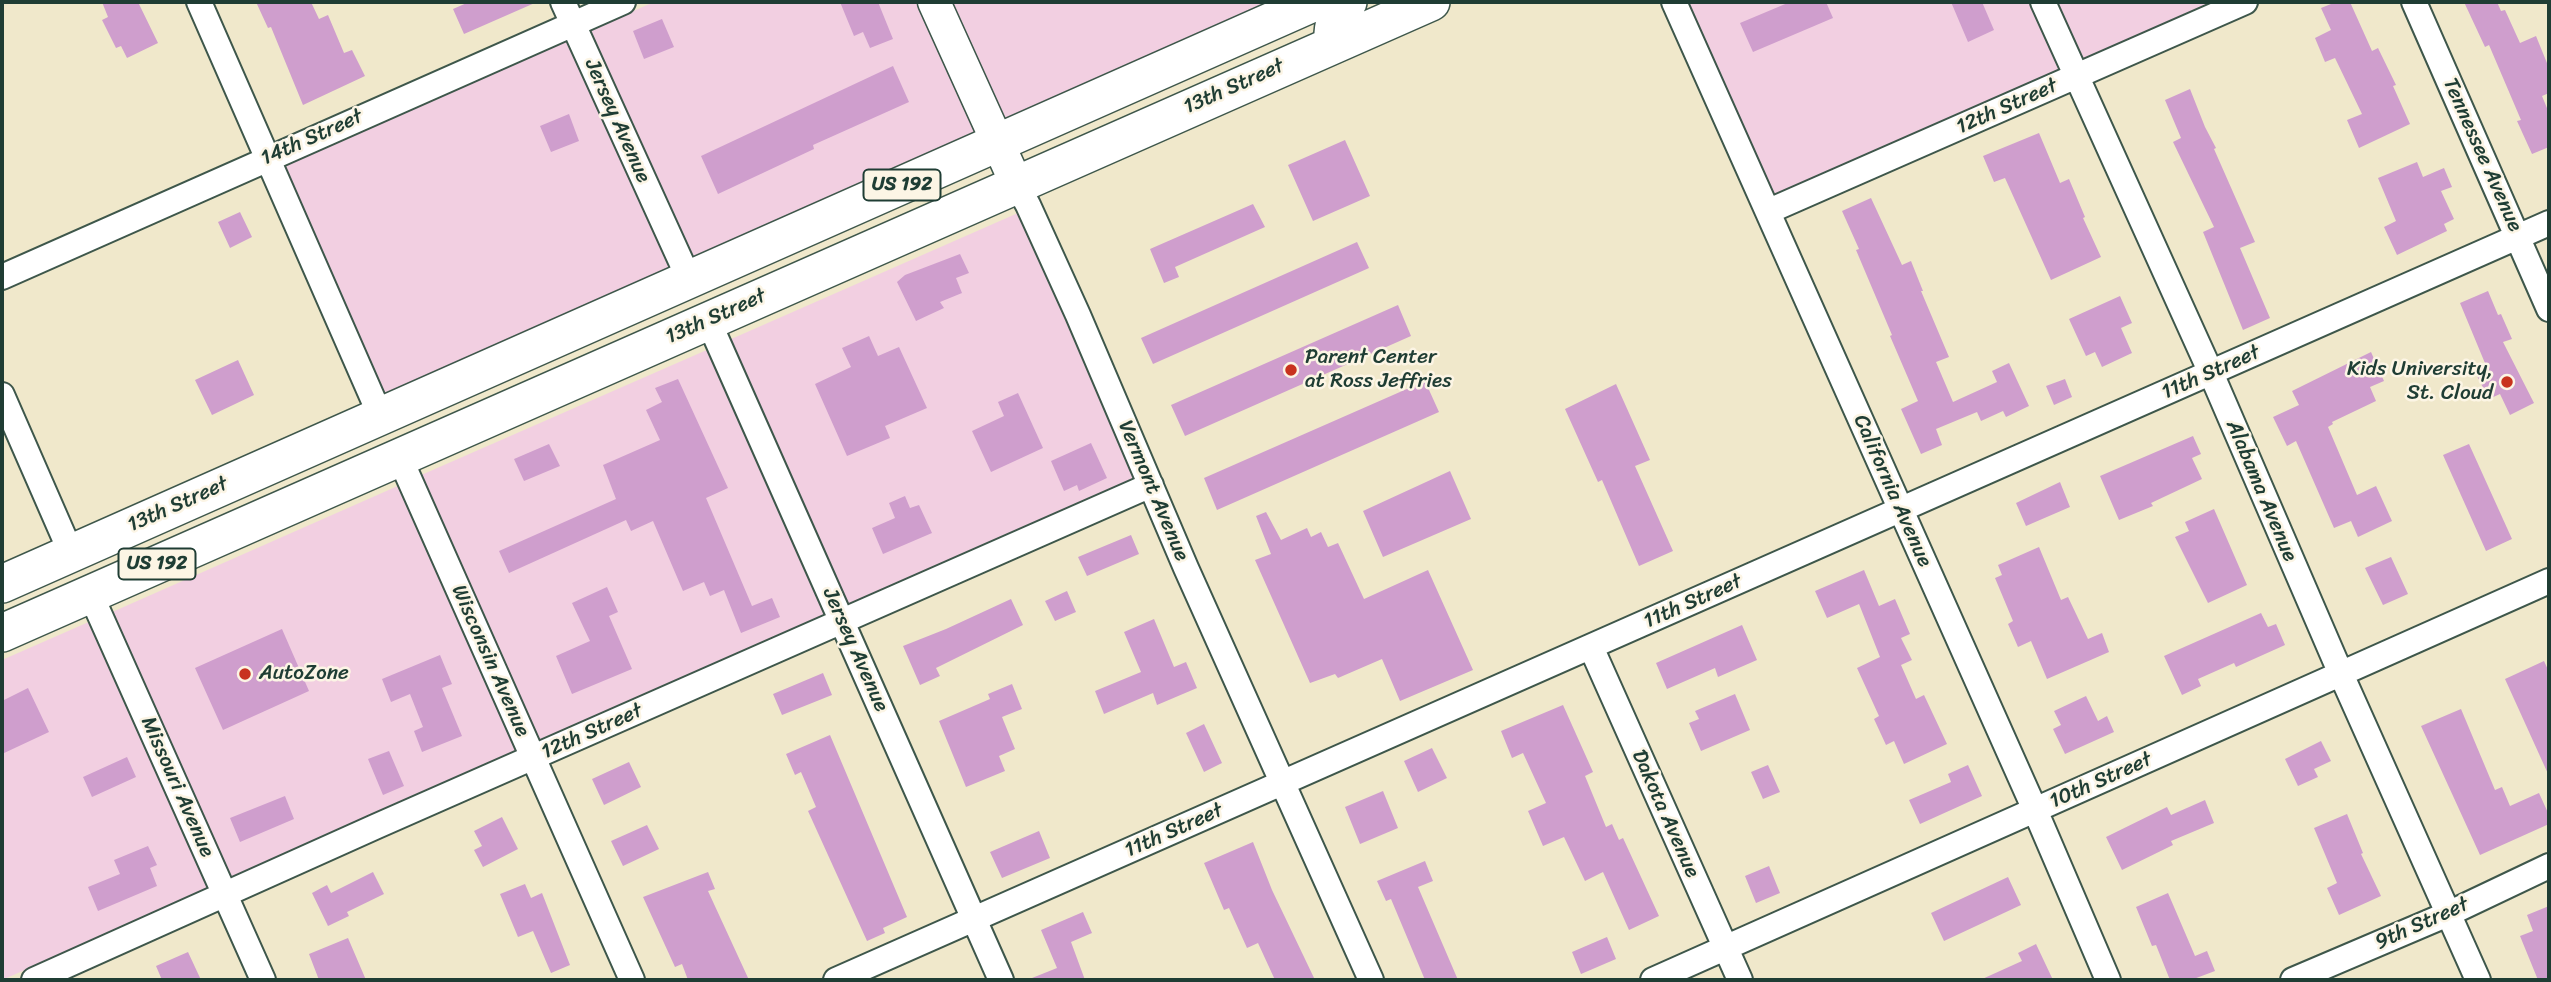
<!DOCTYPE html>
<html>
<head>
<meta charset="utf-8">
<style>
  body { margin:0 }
  #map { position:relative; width:2551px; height:982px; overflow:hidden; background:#f0e8cb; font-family:Sriracha,sans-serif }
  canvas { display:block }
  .frame { position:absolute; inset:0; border:4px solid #1f3d34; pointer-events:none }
</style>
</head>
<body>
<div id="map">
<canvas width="2551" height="982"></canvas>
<div class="frame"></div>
</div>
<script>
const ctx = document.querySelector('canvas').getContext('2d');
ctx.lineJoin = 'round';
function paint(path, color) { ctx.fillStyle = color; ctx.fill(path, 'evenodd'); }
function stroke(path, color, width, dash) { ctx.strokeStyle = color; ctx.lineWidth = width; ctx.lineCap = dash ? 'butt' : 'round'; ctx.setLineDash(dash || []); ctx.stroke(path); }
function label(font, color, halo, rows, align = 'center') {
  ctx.font = font + ' Sriracha,sans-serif'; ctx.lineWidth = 5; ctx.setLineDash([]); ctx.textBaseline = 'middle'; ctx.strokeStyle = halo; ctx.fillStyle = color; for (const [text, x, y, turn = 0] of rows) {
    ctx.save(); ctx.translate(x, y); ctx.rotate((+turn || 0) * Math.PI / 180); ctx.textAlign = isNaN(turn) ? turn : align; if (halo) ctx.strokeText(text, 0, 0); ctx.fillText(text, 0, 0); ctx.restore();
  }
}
const built = new Path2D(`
  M 654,2 L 923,2 L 982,130 L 383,396 L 283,164 Z
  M 946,2 L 1268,2 L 1001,121 Z
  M 1686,2 L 2031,2 L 2062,70 L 1773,196 Z
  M 2054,2 L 2215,2 L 2081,62 Z
  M 1018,213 L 1137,479 L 847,606 L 729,340 Z
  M 709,349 L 828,615 L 539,742 L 419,476 Z
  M 400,485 L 519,751 L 230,879 L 110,613 Z
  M 91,621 L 211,888 L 2,980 L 2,660 Z`);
const building = new Path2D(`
  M 102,2 L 138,2 L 158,43 L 127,58 L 121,46 L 116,48 L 102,20 L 108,17 Z
  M 256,2 L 311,2 L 319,19 L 328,15 L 344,53 L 352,50 L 365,76 L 303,105 L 271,27 L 268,28 Z
  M 469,2 L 537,2 L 464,34 L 453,9 Z
  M 840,2 L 878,2 L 893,39 L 870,48 L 863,32 L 854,36 Z
  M 1790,2 L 1826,2 L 1833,18 L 1753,52 L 1740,23 Z
  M 1951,2 L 1982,2 L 1994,30 L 1968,42 Z
  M 2336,2 L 2350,2 L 2372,51 L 2378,48 L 2396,85 L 2393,86 L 2410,124 L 2359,148 L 2347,120 L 2362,114 L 2335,58 L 2325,62 L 2315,38 L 2331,30 L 2321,8 Z
  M 2464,2 L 2497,2 L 2501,11 L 2505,10 L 2520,43 L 2536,36 L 2549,68 L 2549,93 L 2542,96 L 2549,113 L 2549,147 L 2532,154 L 2517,121 L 2521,120 L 2489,45 L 2485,47 Z
  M 662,19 L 674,47 L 644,59 L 633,31 Z
  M 893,66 L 909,102 L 813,145 L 814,149 L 718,194 L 701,156 Z
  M 2190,89 L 2205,127 L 2216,148 L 2214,149 L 2255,242 L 2240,248 L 2270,318 L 2243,330 L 2203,232 L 2214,227 L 2173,142 L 2181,138 L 2165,100 Z
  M 569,114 L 579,141 L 551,152 L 540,126 Z
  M 2039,133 L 2060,183 L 2069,179 L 2085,217 L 2083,218 L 2101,257 L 2051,280 L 2005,178 L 1994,182 L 1983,156 Z
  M 1345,140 L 1370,196 L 1313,221 L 1288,165 Z
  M 2417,162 L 2423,177 L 2444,168 L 2452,187 L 2441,191 L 2454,219 L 2444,224 L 2447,231 L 2397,255 L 2384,227 L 2396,221 L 2378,178 Z
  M 1871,198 L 1902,265 L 1911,261 L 1923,291 L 1921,291 L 1949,357 L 1936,362 L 1953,402 L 1997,382 L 1992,371 L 2009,363 L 2029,406 L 2006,417 L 2003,411 L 1981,421 L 1977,412 L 1936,429 L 1942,445 L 1921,454 L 1901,409 L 1918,401 L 1890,336 L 1892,335 L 1856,250 L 1859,249 L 1842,211 Z
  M 1253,204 L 1265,227 L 1175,267 L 1179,277 L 1164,283 L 1150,249 Z
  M 240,212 L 252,237 L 230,248 L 218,222 Z
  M 1357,242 L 1369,268 L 1153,364 L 1141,338 Z
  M 960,254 L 969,273 L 956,278 L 962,293 L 940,302 L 944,308 L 916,321 L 897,282 L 905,275 Z
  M 2488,291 L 2498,315 L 2501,314 L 2512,339 L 2503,342 L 2534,403 L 2510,415 L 2500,394 L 2489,399 L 2476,374 L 2487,368 L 2460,303 Z
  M 2120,296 L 2132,323 L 2121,328 L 2132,353 L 2102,367 L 2095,352 L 2086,356 L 2069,319 Z
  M 1398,305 L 1411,336 L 1185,436 L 1171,405 Z
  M 869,336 L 878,356 L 899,347 L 927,408 L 885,426 L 890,438 L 847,456 L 815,384 L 851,367 L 842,348 Z
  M 2371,352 L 2384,381 L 2370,387 L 2376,401 L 2332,422 L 2333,424 L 2328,427 L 2357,495 L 2376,486 L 2392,521 L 2358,537 L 2351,521 L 2334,528 L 2296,441 L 2287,446 L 2273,417 L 2299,405 L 2292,391 Z
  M 238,360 L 254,395 L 212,415 L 195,380 Z
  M 678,379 L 728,488 L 706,498 L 752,606 L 772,598 L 780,617 L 741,633 L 724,590 L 710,596 L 704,582 L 683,591 L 653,521 L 631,531 L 626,520 L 509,573 L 499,551 L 616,499 L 603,465 L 660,440 L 646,410 L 662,402 L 655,388 Z
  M 2065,379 L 2072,397 L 2054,405 L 2046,386 Z
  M 1425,381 L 1439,412 L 1217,510 L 1204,478 Z
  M 1616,384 L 1650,460 L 1635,466 L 1673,551 L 1639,566 L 1602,480 L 1598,482 L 1565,409 Z
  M 1018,393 L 1043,448 L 991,472 L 972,431 L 1004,416 L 998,402 Z
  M 2193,436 L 2201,454 L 2192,458 L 2202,479 L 2151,503 L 2153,506 L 2119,520 L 2100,476 Z
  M 1091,443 L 1107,478 L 1079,491 L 1077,485 L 1064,491 L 1051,461 Z
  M 549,444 L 560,466 L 524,481 L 514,459 Z
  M 2469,444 L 2512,539 L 2486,551 L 2443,455 Z
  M 1450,471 L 1471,519 L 1383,557 L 1363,511 Z
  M 2060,482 L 2070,507 L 2026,526 L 2016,503 Z
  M 905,496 L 910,508 L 919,505 L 932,533 L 883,554 L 872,528 L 895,518 L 889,503 Z
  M 2214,509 L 2247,585 L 2208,603 L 2175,537 L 2189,531 L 2185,522 Z
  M 1266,512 L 1281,540 L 1307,528 L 1311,537 L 1321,532 L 1328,547 L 1338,543 L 1364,599 L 1428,570 L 1473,670 L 1400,701 L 1382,659 L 1338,678 L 1335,674 L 1310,683 L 1255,560 L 1271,554 L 1256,516 Z
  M 1131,535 L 1139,554 L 1087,576 L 1078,557 Z
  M 2039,547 L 2061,600 L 2068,597 L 2088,639 L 2102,633 L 2109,652 L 2047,679 L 2031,641 L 2018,647 L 2008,624 L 2013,621 L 1995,578 L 2002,575 L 1998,565 Z
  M 2391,557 L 2408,594 L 2383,605 L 2365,568 Z
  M 1864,570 L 1879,606 L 1895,599 L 1910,634 L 1901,638 L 1912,660 L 1901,665 L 1916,699 L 1924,695 L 1947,744 L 1904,764 L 1894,741 L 1886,745 L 1874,719 L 1879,716 L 1857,668 L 1880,657 L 1859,604 L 1827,618 L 1815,591 Z
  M 607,587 L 618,612 L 609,616 L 632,669 L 572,694 L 556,656 L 590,641 L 572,603 Z
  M 1067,591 L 1076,612 L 1055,621 L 1045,601 Z
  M 1011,599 L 1023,625 L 936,668 L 940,676 L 920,685 L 903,646 L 946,629 Z
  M 2261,613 L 2268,627 L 2276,624 L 2285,645 L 2236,667 L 2234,663 L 2198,679 L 2201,686 L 2182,695 L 2164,656 Z
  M 1154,619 L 1174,667 L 1186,662 L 1197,688 L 1157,705 L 1153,693 L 1104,714 L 1095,691 L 1141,672 L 1124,632 Z
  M 1742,625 L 1757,660 L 1718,677 L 1715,668 L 1667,689 L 1656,663 Z
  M 282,629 L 309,691 L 223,730 L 195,668 Z
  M 440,655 L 452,684 L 442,688 L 462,736 L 422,752 L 414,731 L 423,727 L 410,694 L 391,702 L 382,679 Z
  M 2544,661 L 2549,672 L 2549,776 L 2505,679 Z
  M 823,673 L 832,695 L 782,715 L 773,694 Z
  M 1012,684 L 1022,709 L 1002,717 L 1015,749 L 999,756 L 1005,771 L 966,787 L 939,721 L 990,699 L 988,694 Z
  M 28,688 L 49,732 L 2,754 L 2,701 Z
  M 1735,694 L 1750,730 L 1701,751 L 1689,723 L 1699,719 L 1695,711 Z
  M 2086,696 L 2098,721 L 2107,716 L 2114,732 L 2065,754 L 2053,729 L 2061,725 L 2054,711 Z
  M 1563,705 L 1593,772 L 1585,776 L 1606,827 L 1612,824 L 1619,840 L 1623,838 L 1659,916 L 1629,930 L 1603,872 L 1585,881 L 1564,837 L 1543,846 L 1528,811 L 1546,803 L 1523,753 L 1512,758 L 1501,731 Z
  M 2461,709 L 2495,790 L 2502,787 L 2510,806 L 2539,793 L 2549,815 L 2549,824 L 2480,855 L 2421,726 Z
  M 1204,724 L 1222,763 L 1204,772 L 1186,733 Z
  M 830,735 L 907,917 L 883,928 L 885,933 L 867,941 L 808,811 L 816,807 L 801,772 L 795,775 L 786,754 Z
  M 2321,741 L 2331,761 L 2314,769 L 2318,777 L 2298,786 L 2285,759 Z
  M 1432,748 L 1447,778 L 1418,792 L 1404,761 Z
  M 389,751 L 404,786 L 383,795 L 368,759 Z
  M 127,757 L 136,777 L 92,797 L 83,777 Z
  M 629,762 L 641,787 L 604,805 L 592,779 Z
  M 1768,765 L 1780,792 L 1763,799 L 1751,772 Z
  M 1968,765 L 1982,796 L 1920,824 L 1909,800 L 1951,782 L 1948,774 Z
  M 1383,791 L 1398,828 L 1360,844 L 1345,807 Z
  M 285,796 L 294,819 L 240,842 L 230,818 Z
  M 2205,800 L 2214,823 L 2171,841 L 2173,845 L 2122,870 L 2106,837 L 2167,807 L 2171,815 Z
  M 2347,814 L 2363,853 L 2361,854 L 2381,896 L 2339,915 L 2327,888 L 2337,883 L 2314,828 Z
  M 502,817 L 518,849 L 483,867 L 474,850 L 482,846 L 474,831 Z
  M 647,825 L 659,849 L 623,866 L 611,841 Z
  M 1039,831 L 1050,858 L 1002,878 L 990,852 Z
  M 1253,842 L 1272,890 L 1315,980 L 1275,980 L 1258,943 L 1247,948 L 1229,908 L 1224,910 L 1204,863 Z
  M 148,846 L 157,865 L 150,868 L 157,886 L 98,911 L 88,887 L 120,874 L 114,860 Z
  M 1425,861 L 1433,881 L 1418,887 L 1458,980 L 1425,980 L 1391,899 L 1386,901 L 1377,881 Z
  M 1769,866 L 1780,893 L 1756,903 L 1745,876 Z
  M 373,872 L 384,894 L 347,912 L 349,916 L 328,926 L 312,893 L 327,885 L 331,893 Z
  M 708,872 L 715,889 L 708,891 L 749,980 L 688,980 L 682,964 L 675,967 L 643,897 Z
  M 2008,877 L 2021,905 L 1944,941 L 1931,913 Z
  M 525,884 L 531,898 L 542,893 L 570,965 L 551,973 L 533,931 L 518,937 L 500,894 Z
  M 2168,893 L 2195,956 L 2207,951 L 2215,971 L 2191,980 L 2170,980 L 2156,945 L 2152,946 L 2136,907 Z
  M 2549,906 L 2549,980 L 2538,980 L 2520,936 L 2533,931 L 2527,915 Z
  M 1083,912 L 1092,933 L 1071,942 L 1085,980 L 1027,980 L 1057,968 L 1041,930 Z
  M 1607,937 L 1616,959 L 1581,974 L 1572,952 Z
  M 348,938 L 366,980 L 319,980 L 309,954 Z
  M 2036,944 L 2053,980 L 1980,980 L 2022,961 L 2018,953 Z
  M 188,952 L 201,980 L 162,980 L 156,966 Z`);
const minor = new Path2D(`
  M 199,2 L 380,415
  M 563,2 L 689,279
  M 1674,2 L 2035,810 L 2108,980
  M 2043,2 L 2211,373 L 2341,674 L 2478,980
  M 2414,2 L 2549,309
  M 1016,183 L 1028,205 L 1078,315 L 1186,568 L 1371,980
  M 1769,211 L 2245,2
  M 2,277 L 623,2
  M 708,320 L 1001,980
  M 2,395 L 71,553
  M 399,456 L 632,980
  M 90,593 L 263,980
  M 1591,647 L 1740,980
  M 34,980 L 377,826 L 1151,485
  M 836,980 L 2549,223
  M 1653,980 L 2549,581
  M 2293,980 L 2448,914 L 2549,866`);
const major = new Path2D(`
  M 934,2 L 1016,183`);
const highway = new Path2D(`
  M 1333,44 C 1332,25 1335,16 1348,2
  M 2,584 L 1315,2
  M 2,633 L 1431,2`);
const markers = [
  [1291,370,7,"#c8321e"],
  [2507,382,7,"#c8321e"],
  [245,674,7,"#c8321e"]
];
const shields = [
  [902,185,77],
  [157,564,77]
];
const shieldNames = [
  ["US 192",902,185],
  ["US 192",157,564]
];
const streetNames = [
  ["13th Street",1234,87,-24],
  ["12th Street",2007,107,-24],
  ["Jersey Avenue",617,121,66],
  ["14th Street",312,138,-24],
  ["Tennessee Avenue",2482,155,66],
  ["13th Street",716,317,-24],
  ["11th Street",2211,373,-24],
  ["Vermont Avenue",1153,491,67],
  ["California Avenue",1892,491,66],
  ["Alabama Avenue",2261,491,67],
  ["13th Street",178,505,-24],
  ["11th Street",1693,602,-24],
  ["Jersey Avenue",855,650,66],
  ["Wisconsin Avenue",490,661,66],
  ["12th Street",592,732,-24],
  ["10th Street",2101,781,-24],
  ["Missouri Avenue",177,787,66],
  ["Dakota Avenue",1665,814,66],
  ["11th Street",1174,831,-24],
  ["9th Street",2422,924,-24]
];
const poiNames = [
  ["Parent Center",1305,358],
  ["at Ross Jeffries",1305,382],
  ["Kids University,",2493,370,"right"],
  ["St. Cloud",2493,394,"right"],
  ["AutoZone",259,674]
];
paint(built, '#f2cfe1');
paint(building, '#cf9ecd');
stroke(minor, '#3e574b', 28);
stroke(major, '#3e574b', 35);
stroke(highway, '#3e574b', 40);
stroke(minor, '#fff', 24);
stroke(major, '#fff', 32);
stroke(highway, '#fff', 37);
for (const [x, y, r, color] of markers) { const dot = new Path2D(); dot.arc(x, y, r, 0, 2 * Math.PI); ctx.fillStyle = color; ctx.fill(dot); stroke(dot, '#fcf5e5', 2.5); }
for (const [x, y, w] of shields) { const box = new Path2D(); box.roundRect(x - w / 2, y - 15.5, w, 31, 5); ctx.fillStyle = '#fcf5e5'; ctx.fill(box); stroke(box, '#1f3d34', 2); }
label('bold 19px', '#1f3d34', null, shieldNames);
label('21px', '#1f3d34', '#fcf5e5', streetNames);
label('21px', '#1f3d34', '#fcf5e5', poiNames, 'left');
</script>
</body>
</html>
